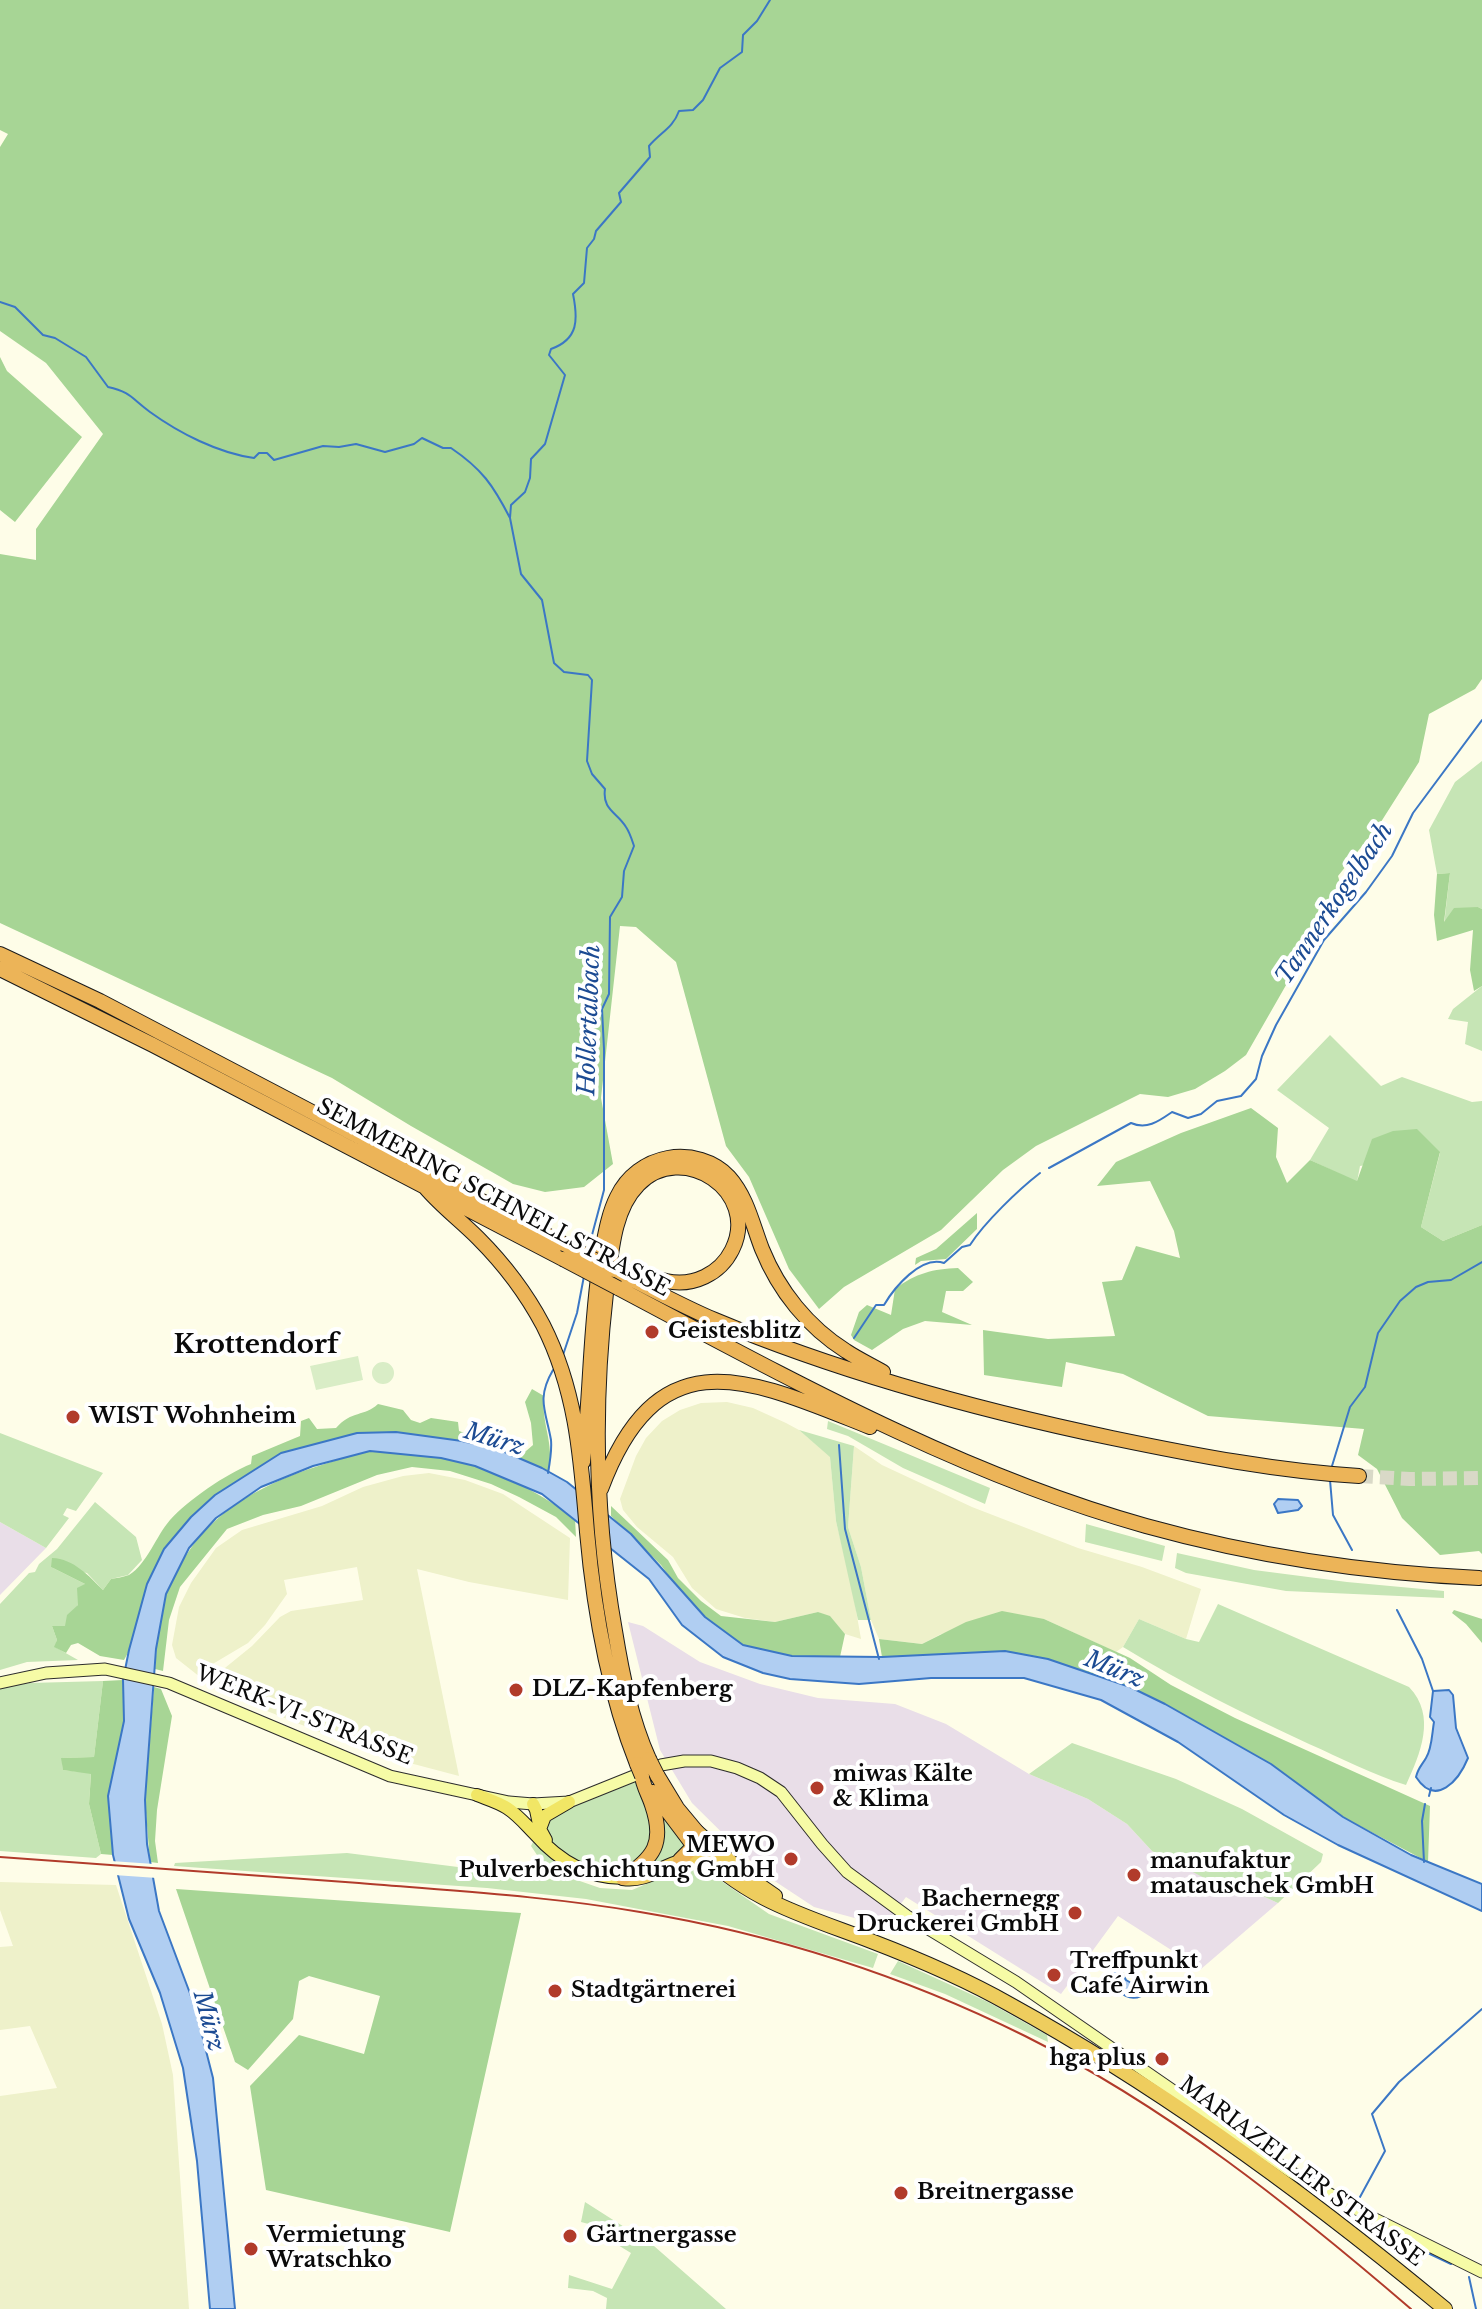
<!DOCTYPE html>
<html>
<head>
<meta charset="utf-8">
<style>
  body { margin:0 }
  canvas { display:block; background:#fefde8 }
</style>
</head>
<body>
<canvas width="1482" height="2309"></canvas>
<script>
const ctx = document.querySelector('canvas').getContext('2d');
ctx.lineJoin = 'round';
function paint(path, color) { ctx.fillStyle = color; ctx.fill(path, 'evenodd'); }
function stroke(path, color, width, dash) { ctx.strokeStyle = color; ctx.lineWidth = width; ctx.lineCap = dash ? 'butt' : 'round'; ctx.setLineDash(dash || []); ctx.stroke(path); }
function label(font, color, halo, rows, align = 'center') {
  ctx.font = font + ' "Libre Baskerville",serif'; ctx.lineWidth = 8; ctx.setLineDash([]); ctx.textBaseline = 'middle'; ctx.strokeStyle = halo; ctx.fillStyle = color; for (const [text, x, y, turn = 0] of rows) {
    ctx.save(); ctx.translate(x, y); ctx.rotate((+turn || 0) * Math.PI / 180); ctx.textAlign = isNaN(turn) ? turn : align; if (halo) ctx.strokeText(text, 0, 0); ctx.fillText(text, 0, 0); ctx.restore();
  }
}
const industrial = new Path2D(`
  M 0,1522 L 46,1548 L 0,1595 Z
  M 628,1622 L 643,1626 L 700,1662 L 760,1684 L 818,1698 L 895,1704 L 946,1724 L 1029,1774 L 1088,1799 L 1127,1824 L 1152,1851 L 1222,1886 L 1229,1881 L 1278,1903 L 1201,1969 L 1118,1916 L 1061,1994 L 906,1897 L 884,1926 L 814,1907 L 764,1874 L 692,1803 L 660,1750 Z`);
const farmland = new Path2D(`
  M 727,1402 L 753,1408 L 786,1423 L 799,1430 L 830,1456 L 836,1521 L 853,1593 L 861,1639 L 845,1634 L 830,1617 L 818,1612 L 775,1622 L 745,1618 L 716,1609 L 692,1588 L 673,1557 L 637,1527 L 623,1510 L 620,1499 L 636,1456 L 646,1438 L 662,1421 L 680,1410 L 701,1403 Z
  M 854,1446 L 882,1465 L 972,1507 L 1078,1548 L 1142,1567 L 1201,1589 L 1186,1639 L 1139,1619 L 1123,1647 L 1116,1652 L 1044,1619 L 941,1634 L 922,1644 L 879,1639 L 871,1620 L 861,1567 L 848,1527 Z
  M 429,1473 L 465,1480 L 503,1494 L 570,1538 L 568,1600 L 469,1582 L 417,1569 L 459,1776 L 372,1753 L 267,1711 L 219,1684 L 215,1676 L 252,1646 L 280,1617 L 291,1611 L 363,1600 L 357,1567 L 284,1580 L 287,1594 L 265,1625 L 248,1643 L 211,1665 L 200,1677 L 176,1658 L 172,1645 L 179,1607 L 191,1583 L 216,1548 L 242,1530 L 322,1506 L 363,1487 L 403,1476 Z
  M 0,1882 L 116,1885 L 162,2024 L 173,2075 L 189,2309 L 0,2309 L 0,2096 L 57,2088 L 30,2026 L 0,2030 L 0,1947 L 13,1946 L 0,1910 Z`);
const green = new Path2D(`
  M 1482,761 L 1482,909 L 1478,907 L 1444,925 L 1450,873 L 1437,874 L 1429,830 L 1455,782 Z
  M 1482,986 L 1482,1051 L 1465,1044 L 1468,1022 L 1448,1019 L 1453,1009 Z
  M 1330,1035 L 1381,1086 L 1402,1077 L 1472,1102 L 1482,1101 L 1482,1225 L 1443,1241 L 1421,1227 L 1440,1153 L 1360,1166 L 1357,1182 L 1310,1160 L 1329,1128 L 1277,1090 Z
  M 828,1421 L 990,1488 L 985,1504 L 903,1468 L 848,1436 L 827,1429 Z
  M 799,1430 L 854,1446 L 848,1527 L 861,1567 L 871,1620 L 858,1620 L 836,1521 L 830,1457 Z
  M 0,1433 L 103,1473 L 76,1511 L 67,1508 L 63,1515 L 69,1518 L 46,1548 L 0,1522 Z
  M 95,1502 L 136,1537 L 142,1560 L 128,1575 L 111,1579 L 103,1590 L 87,1573 L 51,1567 L 85,1584 L 78,1605 L 65,1627 L 52,1626 L 57,1640 L 55,1647 L 78,1660 L 27,1662 L 0,1670 L 0,1604 L 29,1573 L 35,1572 L 39,1564 L 57,1549 Z
  M 1086,1524 L 1165,1546 L 1162,1561 L 1085,1542 Z
  M 1177,1553 L 1254,1570 L 1347,1582 L 1444,1591 L 1444,1598 L 1286,1591 L 1186,1573 L 1175,1568 Z
  M 1218,1604 L 1409,1687 C 1437,1716 1420,1754 1406,1785 C 1373,1775 1341,1758 1309,1744 C 1245,1714 1183,1684 1123,1647 L 1139,1619 L 1186,1639 L 1199,1642 Z
  M 103,1681 L 94,1757 L 62,1758 L 63,1770 L 91,1773 L 89,1804 L 101,1854 L 96,1858 L 0,1851 L 0,1688 L 30,1683 Z
  M 1072,1743 L 1176,1779 L 1242,1809 L 1323,1854 L 1321,1862 L 1278,1903 L 1229,1881 L 1222,1887 L 1152,1851 L 1127,1824 L 1088,1799 L 1029,1774 Z
  M 636,1780 C 647,1806 654,1827 647,1855 C 638,1861 629,1869 619,1871 C 593,1876 544,1852 546,1822 L 556,1813 Z
  M 659,1810 L 686,1845 L 682,1852 L 645,1873 Z
  M 533,1842 L 574,1879 L 600,1888 L 632,1890 L 684,1868 L 701,1867 L 769,1914 L 878,1954 L 873,1968 L 728,1926 L 586,1899 L 487,1888 L 174,1866 L 175,1863 L 347,1853 L 553,1879 L 531,1846 Z
  M 898,1961 L 988,2002 L 1047,2035 L 1048,2042 L 945,1994 L 890,1974 Z
  M 585,2202 L 654,2246 L 726,2309 L 606,2309 L 607,2298 L 593,2291 L 568,2288 L 569,2275 L 612,2289 L 631,2253 L 603,2236 L 604,2228 L 581,2222 Z`);
const forest = new Path2D(`
  M 0,0 L 1482,0 L 1482,679 L 1475,689 L 1429,714 L 1419,762 L 1379,825 L 1338,876 L 1344,897 L 1313,938 L 1246,1055 L 1225,1071 L 1195,1089 L 1168,1097 L 1140,1094 L 1036,1146 L 1003,1170 L 941,1230 L 844,1287 L 819,1309 L 789,1269 L 749,1177 L 726,1146 L 676,962 L 636,927 L 620,926 L 601,1098 L 613,1164 L 584,1187 L 545,1192 L 513,1184 L 411,1126 L 332,1078 L 0,923 L 0,554 L 36,560 L 36,529 L 103,434 L 46,363 L 0,331 L 0,147 L 8,134 L 0,130 Z
  M 0,357 L 7,371 L 82,437 L 15,522 L 0,510 Z
  M 1450,873 L 1444,922 L 1454,908 L 1478,907 L 1482,909 L 1482,986 L 1474,991 L 1470,970 L 1473,930 L 1437,941 L 1434,915 L 1437,874 Z
  M 1251,1108 L 1278,1128 L 1276,1157 L 1287,1183 L 1310,1160 L 1357,1181 L 1372,1139 L 1393,1131 L 1417,1129 L 1440,1152 L 1421,1227 L 1443,1241 L 1482,1225 L 1482,1554 L 1479,1551 L 1440,1555 L 1402,1518 L 1377,1469 L 1358,1455 L 1364,1429 L 1208,1416 L 1123,1374 L 1066,1362 L 1062,1387 L 984,1375 L 983,1330 L 1048,1339 L 1115,1336 L 1102,1282 L 1122,1280 L 1136,1246 L 1180,1258 L 1174,1231 L 1150,1181 L 1097,1186 L 1116,1162 L 1181,1133 Z
  M 977,1213 L 977,1229 L 946,1259 L 921,1261 L 915,1265 L 916,1258 L 936,1249 Z
  M 958,1268 L 973,1282 L 963,1291 L 946,1291 L 942,1312 L 972,1325 L 925,1321 L 903,1329 L 872,1350 L 854,1340 L 851,1335 L 859,1312 L 867,1305 L 891,1315 L 895,1289 C 916,1273 933,1269 958,1268 Z
  M 532,1389 L 544,1396 C 541,1424 554,1440 549,1472 L 500,1450 L 462,1441 L 396,1432 L 357,1433 L 281,1453 L 215,1495 L 124,1660 L 100,1656 L 78,1643 L 71,1645 L 66,1653 L 54,1647 L 57,1640 L 52,1626 L 65,1626 L 67,1615 L 78,1605 L 77,1588 L 85,1584 L 51,1567 L 52,1558 C 74,1559 89,1576 103,1590 L 111,1579 C 116,1578 124,1577 129,1575 C 147,1564 156,1536 170,1520 C 188,1500 226,1474 251,1464 L 252,1456 L 300,1436 L 301,1421 L 309,1418 L 317,1429 L 336,1428 C 352,1410 364,1417 378,1404 L 403,1410 L 411,1420 L 420,1423 L 431,1418 L 458,1422 L 459,1431 L 480,1438 L 495,1437 L 512,1449 L 526,1451 L 533,1445 L 531,1423 L 525,1402 Z
  M 370,1451 C 393,1453 416,1454 439,1457 C 488,1464 536,1490 575,1519 L 576,1537 L 556,1517 L 519,1497 L 491,1484 L 450,1471 L 412,1467 L 377,1475 L 301,1506 L 263,1515 L 227,1529 L 180,1587 L 169,1620 L 163,1671 L 155,1669 C 157,1645 159,1619 165,1596 C 168,1586 174,1577 179,1568 C 217,1495 295,1471 370,1451 Z
  M 611,1506 L 668,1560 L 678,1578 L 701,1601 L 721,1616 L 775,1622 L 818,1612 L 830,1616 L 845,1634 L 840,1657 L 792,1656 L 743,1645 L 705,1617 L 682,1594 L 661,1565 L 611,1516 Z
  M 1454,1610 L 1482,1619 L 1482,1643 L 1466,1624 L 1452,1613 Z
  M 1002,1611 L 1044,1619 L 1130,1658 L 1171,1685 L 1235,1718 L 1430,1806 L 1428,1862 L 1343,1817 L 1271,1764 L 1130,1687 L 900,1656 L 882,1657 L 879,1639 L 922,1644 L 966,1622 Z
  M 123,1680 L 124,1721 L 108,1796 L 113,1855 L 101,1854 L 89,1804 L 91,1774 L 63,1770 L 61,1758 L 94,1757 L 103,1681 Z
  M 154,1687 L 161,1689 L 172,1716 L 157,1810 L 155,1841 L 158,1863 L 150,1862 L 145,1800 Z
  M 176,1889 L 521,1913 L 450,2232 L 266,2190 L 250,2086 L 299,2035 L 364,2054 L 380,1996 L 309,1976 L 299,1981 L 293,2019 L 248,2070 L 235,2062 Z`);
const pitch = new Path2D(`
  M 358,1356 L 363,1380 L 316,1390 L 310,1366 Z
  M372 1373a11 11 0 1 1 22 0a11 11 0 1 1-22 0Z`);
const water = new Path2D(`
  M 396,1432 L 462,1441 L 500,1450 L 542,1468 L 567,1482 L 631,1534 L 705,1617 L 743,1645 L 792,1656 L 882,1657 L 1005,1651 L 1048,1659 L 1130,1687 L 1165,1704 L 1271,1764 L 1343,1817 L 1411,1855 L 1482,1884 L 1482,1911 L 1338,1845 L 1284,1815 L 1178,1742 L 1101,1700 L 1024,1678 L 931,1678 L 859,1684 L 790,1679 L 763,1673 L 723,1657 L 682,1625 L 649,1579 L 542,1494 L 475,1466 L 441,1458 L 370,1451 L 313,1466 L 261,1487 L 216,1518 L 189,1548 L 166,1594 L 156,1649 L 145,1800 L 147,1844 L 159,1911 L 194,2004 L 213,2078 L 235,2309 L 210,2309 L 197,2161 L 183,2068 L 160,1993 L 129,1919 L 113,1855 L 108,1796 L 124,1721 L 123,1680 L 129,1650 L 147,1584 L 164,1549 L 191,1517 L 215,1495 L 281,1453 L 357,1433 Z
  M 1278,1499 L 1298,1500 L 1302,1506 L 1298,1510 L 1278,1513 L 1274,1504 Z
  M 1449,1690 L 1453,1695 L 1456,1728 L 1468,1758 C 1459,1780 1436,1808 1416,1777 C 1418,1768 1422,1765 1426,1758 C 1432,1749 1432,1733 1434,1722 L 1430,1717 L 1433,1691 Z
  M 1118,1965 L 1126,1980 L 1140,1988 L 1141,1996 C 1128,2002 1120,1992 1110,1983 L 1108,1971 L 1112,1966 Z`);
const pier = new Path2D(`
  M 111,1861 L 154,1864 L 157,1878 L 114,1875 Z`);
const stream = new Path2D(`
  M 0,302 L 15,307 L 43,335 L 55,338 L 86,357 L 108,387 C 131,392 132,399 150,412 C 179,433 218,453 254,458 L 259,453 L 267,453 L 274,460 L 323,446 L 339,447 L 356,444 L 385,452 L 414,444 L 422,438 L 443,448 L 451,448 C 482,469 493,485 510,518
  M 1049,1168 L 1131,1123 C 1147,1130 1159,1121 1172,1112 L 1188,1118 L 1201,1114 L 1217,1101 L 1241,1096 L 1256,1079 L 1262,1056 L 1276,1025 L 1324,940 L 1366,892 L 1392,856 L 1413,813 L 1482,720
  M 588,1250 L 604,1190 L 604,1049 L 602,1009 L 609,994 L 610,917 L 622,897 L 624,871 L 634,846 C 632,840 630,833 626,827 C 617,812 602,810 605,789 L 592,774 L 587,761 L 592,680 L 588,675 L 564,672 L 554,663 L 542,600 L 521,574 L 510,518 L 511,505 L 525,492 L 530,478 L 531,459 L 545,444 L 565,375 L 549,355 L 551,349 C 579,339 578,319 573,294 L 584,283 L 587,248 L 594,239 L 596,231 L 621,202 L 619,193 L 650,157 L 649,146 C 661,132 673,128 679,111 L 693,110 L 703,100 L 720,68 L 742,52 L 743,35 L 757,21 L 770,0
  M 854,1338 L 876,1305 L 884,1305 C 894,1288 921,1255 944,1263 L 962,1247 L 970,1245 C 984,1223 1018,1190 1040,1173
  M 563,1355 L 577,1313 L 584,1276
  M 839,1445 L 845,1529 L 879,1659
  M 1332,1466 L 1350,1407 L 1365,1387 L 1378,1333 L 1400,1301 L 1416,1287 L 1428,1282 L 1451,1280 L 1482,1262
  M 548,1473 C 550,1462 552,1451 551,1440 C 546,1411 536,1399 553,1370
  M 1330,1480 L 1333,1515 L 1352,1550
  M 1397,1610 L 1422,1659 L 1433,1691
  M 1429,1796 L 1431,1788
  M 1424,1862 L 1422,1821 L 1425,1804
  M 1360,2197 L 1385,2151 L 1372,2114 L 1399,2082 L 1482,2009
  M 1409,2244 L 1451,2264
  M 1469,2277 L 1476,2309`);
const motorwayTunnel = new Path2D(`
  M 1359,1476 L 1410,1479 L 1482,1478`);
const secondary = new Path2D(`
  M 0,1683 L 46,1673 L 105,1669 L 169,1683 L 390,1776 L 509,1802 L 533,1804 L 569,1802 L 661,1765 L 684,1761 L 711,1761 L 737,1768 L 760,1778 L 781,1792 L 822,1844 L 847,1872 L 907,1916 L 1016,1982 L 1291,2172 L 1365,2214 L 1482,2272`);
const primary = new Path2D(`
  M 477,1795 C 487,1799 498,1802 507,1808 C 518,1815 526,1825 535,1834 C 559,1861 587,1878 623,1878
  M 533,1804 L 536,1810 L 540,1829
  M 546,1840 L 540,1829 L 545,1816 L 569,1802`);
const trunk = new Path2D(`
  M 697,1832 L 749,1878 L 775,1896
  M 693,1845 C 748,1901 800,1914 871,1941 C 918,1959 965,1979 1009,2004 C 1165,2090 1308,2195 1445,2309
  M 623,1878 C 649,1882 668,1861 693,1859`);
const motorway = new Path2D(`
  M 0,954 L 100,1001 L 564,1244
  M 0,969 L 153,1045 L 563,1259
  M 425,1187 C 441,1206 460,1220 478,1238 C 504,1264 526,1293 543,1325 C 577,1392 581,1460 587,1532 C 594,1611 608,1691 637,1764
  M 620,1273 C 637,1269 649,1278 666,1281 C 693,1287 720,1274 732,1250 C 761,1192 682,1139 638,1185 C 612,1211 611,1259 606,1293 C 593,1406 595,1519 615,1631 C 622,1674 631,1719 649,1759
  M 623,1275 C 653,1290 684,1307 715,1320 C 842,1373 978,1410 1112,1438 C 1194,1455 1276,1471 1359,1476
  M 618,1288 C 788,1378 960,1474 1146,1526 C 1254,1556 1367,1573 1479,1578
  M 583,1462 C 591,1393 590,1324 601,1256 C 605,1236 608,1215 617,1197 C 627,1176 646,1162 668,1158 C 690,1154 714,1161 729,1177 C 747,1197 753,1226 762,1249 C 779,1291 808,1327 846,1351 C 858,1359 871,1365 883,1372
  M 601,1489 C 659,1333 751,1380 870,1427
  M 657,1775 L 677,1808 L 697,1832 L 691,1849 L 680,1860
  M 653,1792 L 693,1845
  M 623,1878 C 654,1858 665,1843 652,1805 C 649,1795 643,1786 642,1776`);
const rail = new Path2D(`
  M 0,1857 C 120,1866 239,1874 359,1883 C 453,1891 547,1896 640,1912 C 773,1934 904,1976 1025,2036 C 1167,2107 1291,2206 1411,2309`);
const motorwayBridge = new Path2D(`
  M 564,1244 L 614,1270
  M 563,1259 L 618,1288
  M 649,1759 L 657,1775
  M 637,1764 L 642,1776`);
const markers = [
  [652,1332,8,"#b13b2b"],
  [73,1417,8,"#b13b2b"],
  [516,1690,8,"#b13b2b"],
  [817,1788,8,"#b13b2b"],
  [791,1859,8,"#b13b2b"],
  [1134,1875,8,"#b13b2b"],
  [1075,1913,8,"#b13b2b"],
  [1054,1975,8,"#b13b2b"],
  [555,1991,8,"#b13b2b"],
  [1162,2059,8,"#b13b2b"],
  [901,2193,8,"#b13b2b"],
  [570,2236,8,"#b13b2b"],
  [251,2249,8,"#b13b2b"]
];
const streetNames = [
  ["SEMMERING SCHNELLSTRASSE",493,1198,28],
  ["WERK-VI-STRASSE",304,1716,22],
  ["MARIAZELLER STRASSE",1301,2172,37]
];
const poiNames = [
  ["Geistesblitz",668,1332],
  ["WIST Wohnheim",89,1417],
  ["DLZ-Kapfenberg",532,1690],
  ["miwas Kälte",833,1775],
  ["& Klima",833,1800],
  ["MEWO",775,1846,"right"],
  ["Pulverbeschichtung GmbH",775,1871,"right"],
  ["manufaktur",1150,1862],
  ["matauschek GmbH",1150,1887],
  ["Bachernegg",1059,1900,"right"],
  ["Druckerei GmbH",1059,1925,"right"],
  ["Treffpunkt",1070,1962],
  ["Café Airwin",1070,1987],
  ["Stadtgärtnerei",571,1991],
  ["hga plus",1146,2059,"right"],
  ["Breitnergasse",917,2193],
  ["Vermietung",267,2236],
  ["Wratschko",267,2261],
  ["Gärtnergasse",586,2236]
];
const waterNames = [
  ["Tannerkogelbach",1335,904,-56],
  ["Hollertalbach",590,1020,-88],
  ["Mürz",494,1440,17],
  ["Mürz",1114,1670,22],
  ["Mürz",208,2021,75]
];
const quarterNames = [
  ["Krottendorf",256,1346]
];
paint(industrial, '#e9dee8');
paint(farmland, '#eef1ca');
paint(green, '#c6e5b5');
paint(forest, '#a7d595');
paint(pitch, '#d9edc6');
paint(water, '#b0cef2');
stroke(water, '#3b77c5', 2);
paint(pier, '#fefde8');
stroke(stream, '#3b77c5', 2);
stroke(motorwayTunnel, '#d9d9c7', 14, [14, 7]);
stroke(secondary, '#2c2c2c', 13);
stroke(primary, '#1b1b1b', 14);
stroke(trunk, '#1b1b1b', 16);
stroke(motorway, '#1b1b1b', 16);
stroke(secondary, '#f6fba6', 11);
stroke(primary, '#f1e665', 12);
stroke(trunk, '#eecd5e', 14);
stroke(motorway, '#ecb458', 14);
stroke(rail, '#b13b2b', 2);
stroke(motorwayBridge, '#1b1b1b', 16, []);
stroke(motorwayBridge, '#ecb458', 14);
for (const [x, y, r, color] of markers) { const dot = new Path2D(); dot.arc(x, y, r, 0, 2 * Math.PI); ctx.fillStyle = color; ctx.fill(dot); stroke(dot, '#fff', 3); }
label('22px', '#0a0a0a', '#fff', streetNames);
label('bold 22px', '#0a0a0a', '#fff', poiNames, 'left');
label('italic 24px', '#1c4b93', '#fff', waterNames);
label('bold 26px', '#0a0a0a', '#fff', quarterNames);
</script>
</body>
</html>
